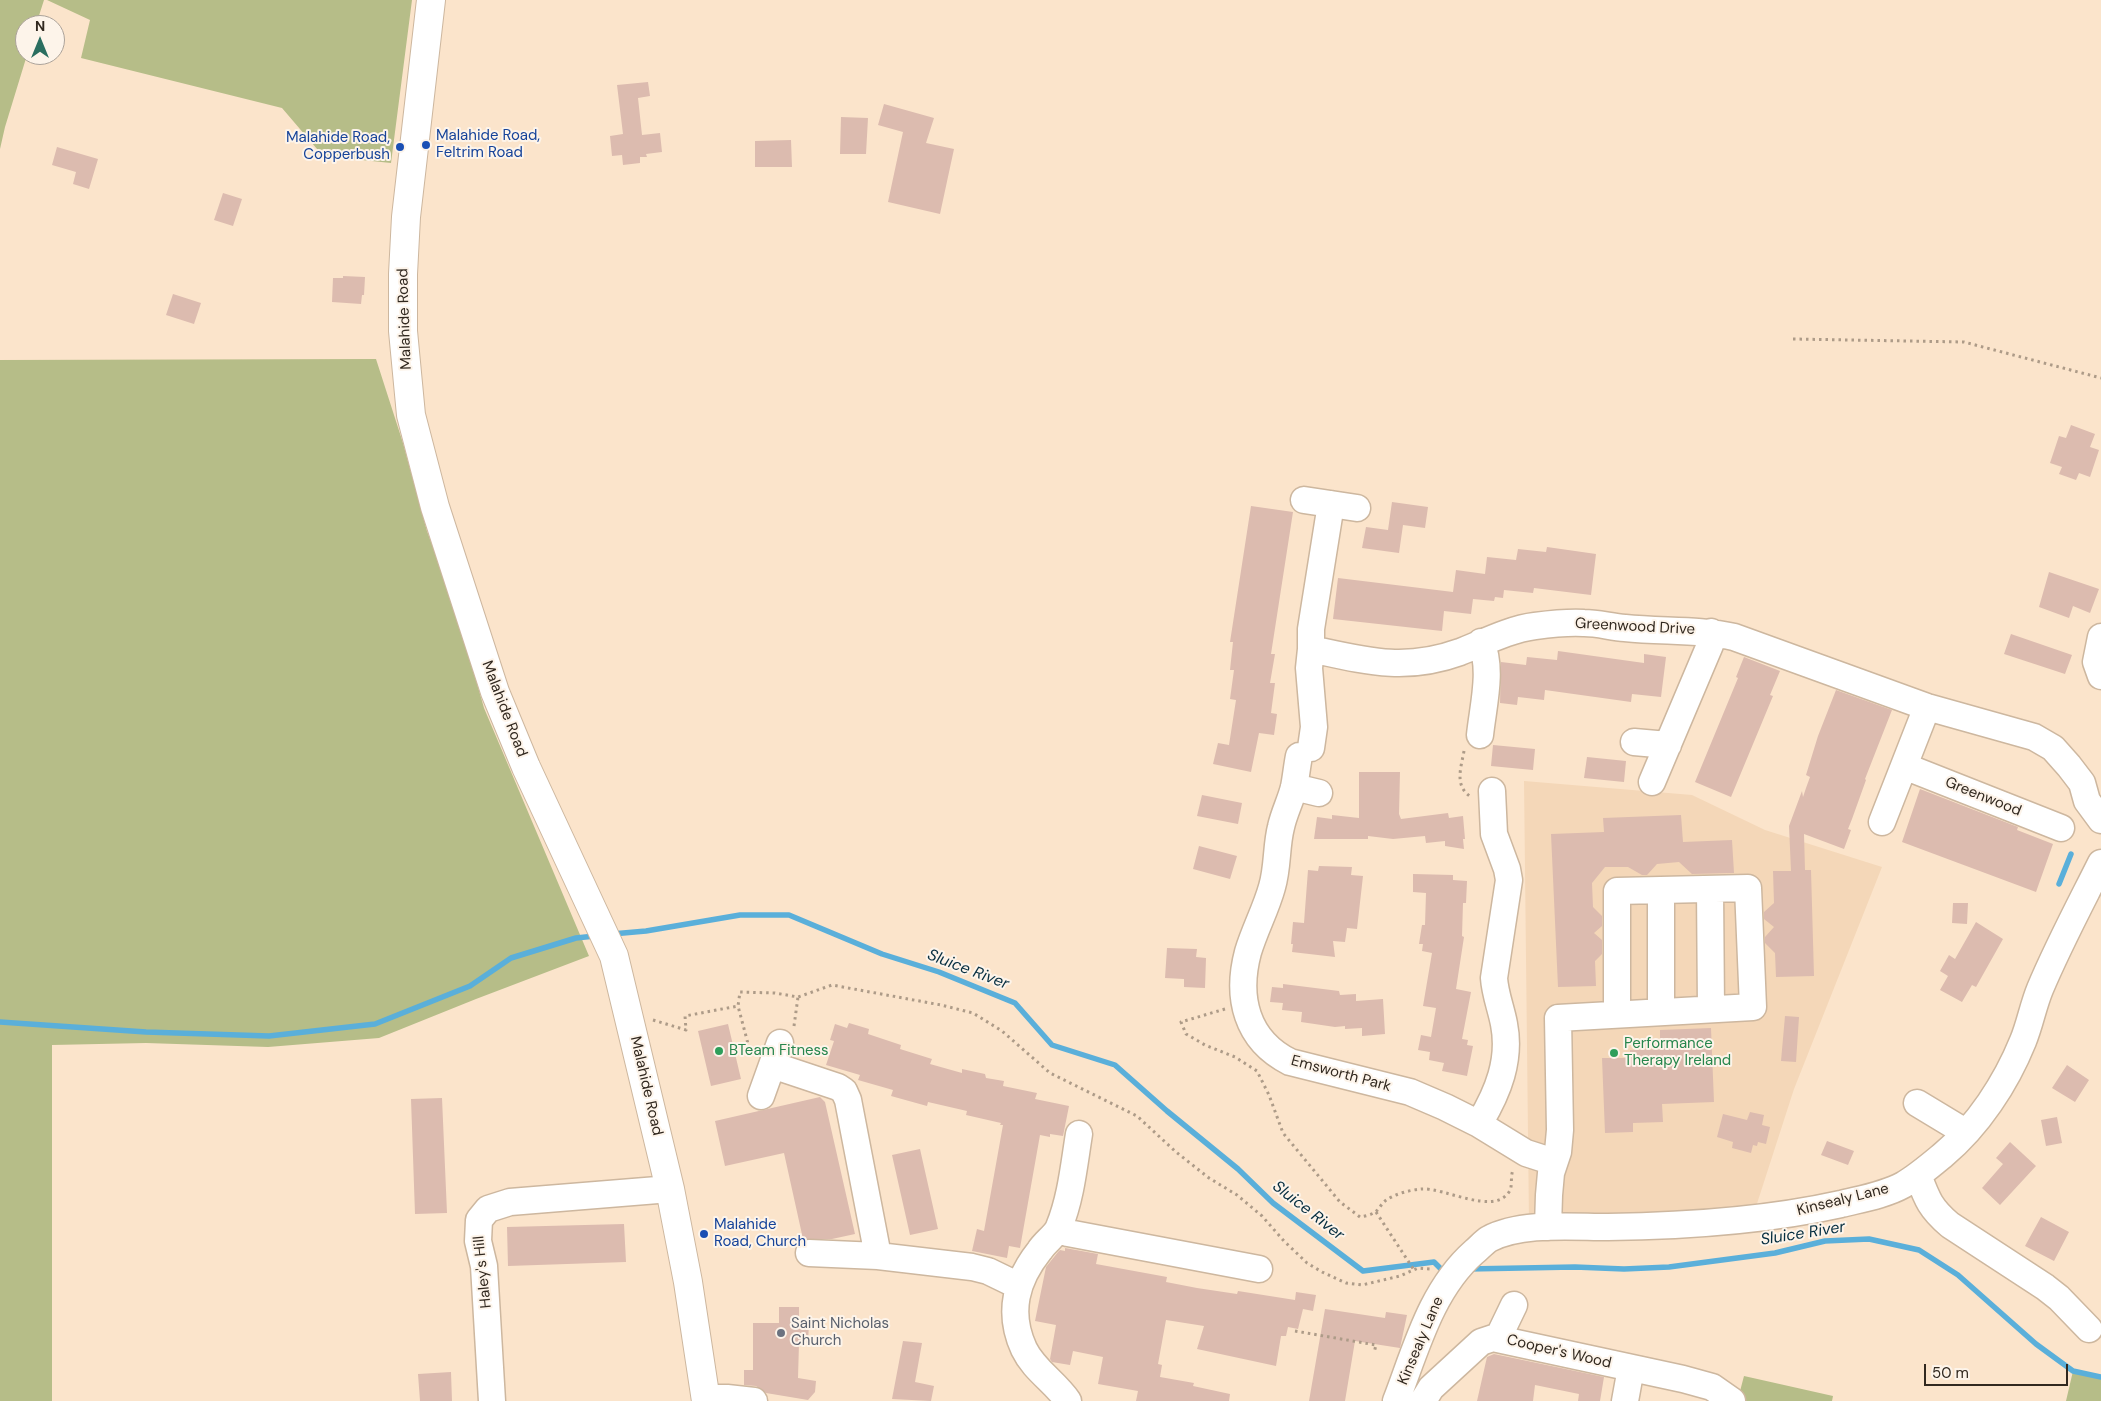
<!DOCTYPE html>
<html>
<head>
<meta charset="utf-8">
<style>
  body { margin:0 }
  #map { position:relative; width:2101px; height:1401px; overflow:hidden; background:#fbe4cb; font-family:"DM Sans",sans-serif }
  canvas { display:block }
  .north { position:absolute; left:15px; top:15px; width:50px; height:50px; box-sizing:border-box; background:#fdf4ea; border:1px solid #aba299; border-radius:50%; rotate:0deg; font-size:14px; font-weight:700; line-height:20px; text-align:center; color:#31281f }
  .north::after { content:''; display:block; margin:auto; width:18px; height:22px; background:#2b6e60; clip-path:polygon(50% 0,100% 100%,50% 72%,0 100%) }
  .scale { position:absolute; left:1924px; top:1364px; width:144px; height:22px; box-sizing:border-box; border:2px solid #31281f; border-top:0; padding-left:6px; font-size:15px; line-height:18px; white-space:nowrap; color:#31281f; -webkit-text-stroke:4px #fdf4ea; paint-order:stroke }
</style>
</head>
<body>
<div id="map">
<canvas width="2101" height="1401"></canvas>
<div class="north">N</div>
<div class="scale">50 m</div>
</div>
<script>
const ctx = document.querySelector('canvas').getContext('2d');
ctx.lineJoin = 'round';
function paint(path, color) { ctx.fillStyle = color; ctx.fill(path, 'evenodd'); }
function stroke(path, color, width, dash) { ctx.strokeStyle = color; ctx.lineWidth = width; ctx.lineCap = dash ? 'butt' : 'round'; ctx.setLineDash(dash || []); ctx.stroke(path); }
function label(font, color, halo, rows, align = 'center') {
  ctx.font = font + ' "DM Sans",sans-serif'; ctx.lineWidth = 4; ctx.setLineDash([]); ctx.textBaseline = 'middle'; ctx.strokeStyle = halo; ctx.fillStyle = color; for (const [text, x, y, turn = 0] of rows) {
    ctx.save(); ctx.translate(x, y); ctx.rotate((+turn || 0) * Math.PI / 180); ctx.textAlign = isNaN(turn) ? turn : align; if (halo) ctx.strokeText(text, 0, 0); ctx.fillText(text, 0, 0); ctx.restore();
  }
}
const built = new Path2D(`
  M 1524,781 L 1692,795 L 1765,830 L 1882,867 L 1794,1089 L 1753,1216 L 1529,1223 Z`);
const green = new Path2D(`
  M 0,0 L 44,0 L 36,25 L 25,25 L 25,55 L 27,55 L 5,127 L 0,149 Z
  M 47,0 L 412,0 L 391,163 L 323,156 L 282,108 L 81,58 L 90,20 Z
  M 376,359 L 403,443 L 427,531 L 455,606 L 484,708 L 589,956 L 476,999 L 379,1038 L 268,1047 L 146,1043 L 52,1045 L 52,1401 L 0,1401 L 0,360 Z
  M 2073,1371 L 2101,1377 L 2101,1401 L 2066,1401 Z
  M 1744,1376 L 1833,1396 L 1832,1401 L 1746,1401 L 1739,1395 Z`);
const stream = new Path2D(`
  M 2059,884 L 2071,854
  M 612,934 L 646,931 L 740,915 L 789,915 L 882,954 L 939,972 L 1015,1003 L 1052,1045 L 1115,1065 L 1167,1111 L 1238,1169 L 1273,1203 L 1363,1271 L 1434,1262 L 1441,1269
  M 0,1022 L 146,1032 L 269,1036 L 375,1024 L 470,986 L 511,958 L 576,938 L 595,936
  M 1468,1269 L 1575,1267 L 1624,1269 L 1669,1267 L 1775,1253 L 1825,1241 L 1869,1239 L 1919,1250 L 1958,1275 L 2036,1344 L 2073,1371 L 2101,1377`);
const building = new Path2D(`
  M 648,82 L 650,96 L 638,98 L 642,135 L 660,133 L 662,152 L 646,154 L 647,157 L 640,157 L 640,163 L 623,165 L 622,155 L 612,156 L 610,136 L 623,134 L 617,85 Z
  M 884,104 L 934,118 L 926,143 L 954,149 L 940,214 L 888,202 L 903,132 L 878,125 Z
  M 841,117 L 868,118 L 866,154 L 840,154 Z
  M 791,140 L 792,167 L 755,167 L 755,141 Z
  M 57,147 L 98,159 L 89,189 L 73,184 L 76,172 L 52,165 Z
  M 223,193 L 242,199 L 233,226 L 214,220 Z
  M 343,276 L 365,277 L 364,295 L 362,295 L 361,304 L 332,302 L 333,278 L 343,278 Z
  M 173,294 L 201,303 L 194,324 L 166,315 Z
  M 2071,425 L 2095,434 L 2090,447 L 2099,450 L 2090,477 L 2079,473 L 2076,480 L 2059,474 L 2062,467 L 2050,463 L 2059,436 L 2066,438 Z
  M 1392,502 L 1428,507 L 1425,528 L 1403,525 L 1399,553 L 1362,548 L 1366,527 L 1388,530 Z
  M 1251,506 L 1293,512 L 1271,654 L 1275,654 L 1270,683 L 1275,683 L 1271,713 L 1277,714 L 1274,735 L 1259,733 L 1251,772 L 1213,764 L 1218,743 L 1229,745 L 1236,700 L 1230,699 L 1234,670 L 1230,670 L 1233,642 L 1230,642 Z
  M 1547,547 L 1596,554 L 1591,595 L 1534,588 L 1533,593 L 1504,590 L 1503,598 L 1495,597 L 1494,601 L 1473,599 L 1471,614 L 1444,611 L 1442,631 L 1333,619 L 1338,578 L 1453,592 L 1456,570 L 1485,574 L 1487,557 L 1516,560 L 1518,549 L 1546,552 Z
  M 2049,572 L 2099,589 L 2090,613 L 2073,606 L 2069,618 L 2039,607 Z
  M 2011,634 L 2072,655 L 2065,674 L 2004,654 Z
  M 1558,651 L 1644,663 L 1644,654 L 1666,657 L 1661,697 L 1632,694 L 1631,702 L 1545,690 L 1544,700 L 1518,697 L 1517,705 L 1500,703 L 1501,662 L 1526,665 L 1527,657 L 1557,660 Z
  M 1744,657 L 1780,671 L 1770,695 L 1773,696 L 1731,797 L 1695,782 L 1738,678 L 1736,677 Z
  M 1836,690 L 1892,710 L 1865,779 L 1866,780 L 1852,819 L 1848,829 L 1851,830 L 1844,849 L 1804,834 L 1805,870 L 1811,870 L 1814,976 L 1776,977 L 1775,953 L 1765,943 L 1765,937 L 1774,927 L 1764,919 L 1764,912 L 1774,903 L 1773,871 L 1791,871 L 1789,826 L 1802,791 L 1803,797 L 1806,788 L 1810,777 L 1806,775 L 1818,736 Z
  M 1493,745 L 1535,749 L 1533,770 L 1491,766 Z
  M 1587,757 L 1626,761 L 1624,782 L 1584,778 Z
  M 1359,772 L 1400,772 L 1399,814 L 1401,819 L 1448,813 L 1449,818 L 1463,816 L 1465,839 L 1463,839 L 1464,849 L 1445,846 L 1445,841 L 1426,843 L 1425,836 L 1393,839 L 1368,836 L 1368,839 L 1314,839 L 1317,817 L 1332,819 L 1332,815 L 1359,818 Z
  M 1920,789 L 2018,827 L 2017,830 L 2053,844 L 2036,892 L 1902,842 Z
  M 1202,795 L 1242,803 L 1238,824 L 1197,816 Z
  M 1681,815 L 1683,842 L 1732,840 L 1734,873 L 1692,874 L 1679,862 L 1657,864 L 1647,875 L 1642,875 L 1628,867 L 1605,867 L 1592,883 L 1593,907 L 1602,916 L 1602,926 L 1594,933 L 1602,940 L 1602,954 L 1595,961 L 1596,986 L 1558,987 L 1551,834 L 1604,832 L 1603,818 Z
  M 1199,846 L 1237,856 L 1230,879 L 1193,869 Z
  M 1319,866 L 1352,867 L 1351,875 L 1363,876 L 1357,929 L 1347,928 L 1345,942 L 1333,941 L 1335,957 L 1292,952 L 1293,944 L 1291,944 L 1293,922 L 1304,923 L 1308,870 L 1318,871 Z
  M 1413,874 L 1453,875 L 1453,880 L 1467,881 L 1466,903 L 1463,903 L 1462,936 L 1464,937 L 1456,989 L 1471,992 L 1462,1039 L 1468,1040 L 1467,1045 L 1473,1046 L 1467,1076 L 1442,1071 L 1444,1063 L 1429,1060 L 1430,1052 L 1418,1050 L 1421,1035 L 1431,1037 L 1436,1008 L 1423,1006 L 1432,953 L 1422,951 L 1423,944 L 1419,944 L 1422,925 L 1425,925 L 1426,893 L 1413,892 Z
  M 1953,903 L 1968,903 L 1967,924 L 1952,923 Z
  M 1976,922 L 2003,939 L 1976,987 L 1972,985 L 1962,1002 L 1940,990 L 1948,976 L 1940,971 L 1949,955 L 1955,959 Z
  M 1167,948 L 1197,949 L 1196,957 L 1206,958 L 1205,988 L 1184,987 L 1184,979 L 1165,978 Z
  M 1283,984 L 1339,991 L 1340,995 L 1356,994 L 1356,1001 L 1383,999 L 1385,1034 L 1362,1036 L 1362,1028 L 1345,1029 L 1345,1026 L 1335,1027 L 1301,1022 L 1302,1012 L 1282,1010 L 1283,1003 L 1270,1002 L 1272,987 L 1283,988 Z
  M 1785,1016 L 1799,1017 L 1796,1062 L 1781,1061 Z
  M 849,1023 L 869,1029 L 868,1034 L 901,1045 L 900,1049 L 932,1059 L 930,1064 L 962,1073 L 962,1069 L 985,1074 L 986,1078 L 1004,1081 L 1003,1086 L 1037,1093 L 1035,1099 L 1069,1106 L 1063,1136 L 1050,1134 L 1050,1137 L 1040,1135 L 1020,1248 L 1009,1246 L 1007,1258 L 972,1251 L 977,1229 L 984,1231 L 1003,1125 L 1000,1125 L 1001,1123 L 966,1115 L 967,1111 L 928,1102 L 927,1106 L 891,1096 L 893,1090 L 858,1080 L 860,1075 L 826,1065 L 834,1041 L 830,1040 L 835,1024 L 847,1028 Z
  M 728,1024 L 741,1079 L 711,1086 L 698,1031 Z
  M 1711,1028 L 1714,1102 L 1662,1104 L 1663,1122 L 1633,1123 L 1633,1132 L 1605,1133 L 1602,1058 L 1630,1058 L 1630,1050 L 1660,1049 L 1660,1030 Z
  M 2067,1065 L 2089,1080 L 2075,1102 L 2052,1088 Z
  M 820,1097 L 825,1102 L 855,1234 L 832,1239 L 803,1239 L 784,1153 L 725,1166 L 715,1121 Z
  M 442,1098 L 447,1213 L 415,1214 L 411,1099 Z
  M 1750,1112 L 1764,1115 L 1762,1125 L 1770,1127 L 1766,1144 L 1758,1142 L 1757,1146 L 1753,1145 L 1751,1153 L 1732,1148 L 1733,1142 L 1717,1137 L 1723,1114 L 1747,1120 Z
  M 2057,1117 L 2062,1143 L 2046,1146 L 2041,1120 Z
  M 1827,1141 L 1854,1151 L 1848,1165 L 1821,1155 Z
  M 2010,1142 L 2036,1166 L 2000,1205 L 1982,1188 L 2003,1164 L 1996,1158 Z
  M 920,1149 L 938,1229 L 910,1235 L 892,1155 Z
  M 2041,1217 L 2069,1232 L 2054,1261 L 2025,1246 Z
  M 624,1224 L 626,1262 L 508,1266 L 507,1227 Z
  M 1065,1248 L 1098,1254 L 1096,1264 L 1167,1277 L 1166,1282 L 1197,1288 L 1237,1294 L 1238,1291 L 1295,1300 L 1296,1292 L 1316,1295 L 1313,1311 L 1303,1309 L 1298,1329 L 1288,1327 L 1286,1336 L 1281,1336 L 1276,1366 L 1197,1349 L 1204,1326 L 1166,1320 L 1158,1364 L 1162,1365 L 1160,1377 L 1194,1383 L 1193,1386 L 1230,1394 L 1229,1401 L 1136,1401 L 1138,1391 L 1098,1384 L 1103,1357 L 1073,1351 L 1070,1365 L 1052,1362 L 1050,1359 L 1056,1325 L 1035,1321 L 1046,1267 L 1058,1252 L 1060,1250 L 1065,1251 Z
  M 779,1307 L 799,1307 L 799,1323 L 809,1323 L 808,1343 L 799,1343 L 798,1378 L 816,1381 L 815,1392 L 808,1400 L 766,1393 L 756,1386 L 744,1385 L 744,1370 L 753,1370 L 753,1323 L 779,1323 Z
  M 1325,1309 L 1385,1318 L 1386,1312 L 1407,1315 L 1400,1348 L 1355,1341 L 1345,1401 L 1309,1401 Z
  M 903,1341 L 922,1343 L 915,1382 L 934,1386 L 931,1401 L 892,1399 Z
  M 1494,1354 L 1604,1377 L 1600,1401 L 1578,1401 L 1579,1394 L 1535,1385 L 1533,1401 L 1477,1401 L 1487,1357 Z
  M 451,1372 L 452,1401 L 420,1401 L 418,1374 Z`);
const path = new Path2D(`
  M 1793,339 L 1964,342 L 2101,378
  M 1464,751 C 1461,768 1454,786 1471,797
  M 1225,1009 L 1181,1022 L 1186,1034 L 1205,1045 L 1235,1057 L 1257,1071 L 1269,1095 L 1283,1133 L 1340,1202 L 1360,1217 C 1365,1216 1371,1215 1375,1212 C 1379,1210 1381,1204 1385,1201 C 1394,1194 1410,1190 1421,1189 C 1444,1187 1493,1216 1509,1192 C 1513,1187 1510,1177 1513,1170
  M 653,1020 L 686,1030 L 685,1016 L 738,1006
  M 794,1026 L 798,997
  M 751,1055 L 738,1006 L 740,992 L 775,993 L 798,997 L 832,985 L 941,1005 L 973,1013 L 1002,1031 L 1050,1073 L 1137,1116 L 1176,1152 L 1209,1178 L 1237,1195 L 1262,1216 L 1284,1241 L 1307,1263 L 1322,1272 L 1346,1283 L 1362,1285 L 1400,1276 L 1418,1268 L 1431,1269
  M 1376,1212 L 1414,1270
  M 1295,1331 L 1376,1345 L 1374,1353`);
const minor = new Path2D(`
  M 1304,500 L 1357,508
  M 2101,637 L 2096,662 L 2101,676
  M 1311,649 C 1366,661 1405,672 1460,652 C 1483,643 1510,629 1535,626 C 1550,624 1568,622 1584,623 C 1598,623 1611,627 1625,628 C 1662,632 1698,629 1734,637 L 1927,707 L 2034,737 L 2053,748 L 2069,766 L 2082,783 L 2087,801 L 2101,820
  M 1480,735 C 1483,706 1493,669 1481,642
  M 1634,742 L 1668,745
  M 1311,748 L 1314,727 L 1309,668 L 1311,649 L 1311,629 L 1331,504
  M 1299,756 C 1297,766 1296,777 1294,787 C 1291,800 1284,813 1281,827 C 1276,846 1278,867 1272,887 C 1266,909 1255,929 1248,952 C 1236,997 1246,1040 1290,1062 L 1410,1092 L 1445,1107 L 1477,1123 L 1526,1153 L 1554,1162
  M 1904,766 L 2061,828
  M 1652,782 L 1710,645 L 1711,632
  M 1294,787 L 1319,793
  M 1882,822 L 1927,707
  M 1710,889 L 1711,1009
  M 1661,890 L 1661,1011
  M 772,1065 L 838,1087 L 844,1091 L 848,1100 L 878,1256
  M 761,1096 L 780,1043
  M 1917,1103 L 1965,1132
  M 1477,1123 L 1480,1122 C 1498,1092 1511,1060 1504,1024 C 1501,1008 1495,994 1494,978 L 1509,880 L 1507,869 L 1494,834 L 1492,791
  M 1918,1175 C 1927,1199 1930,1208 1950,1225 L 2045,1287 L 2059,1298 L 2089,1329
  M 1548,1227 L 1549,1195 L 1551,1173 L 1558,1152 L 1560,1130 L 1558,1018 L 1753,1007 L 1748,888 L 1617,891 L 1617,1014
  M 1058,1230 L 1068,1233 L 1259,1269
  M 809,1253 L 878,1256 L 972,1267 L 988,1271 L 1019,1286
  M 1496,1338 L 1500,1334 L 1514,1305
  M 706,1398 L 727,1398 L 754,1401
  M 492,1401 L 484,1266 L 478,1241 L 479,1220 L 488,1209 L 510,1202 L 670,1189
  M 1068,1401 C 1055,1382 1034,1370 1024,1349 C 1007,1312 1016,1280 1040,1250 C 1045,1242 1056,1235 1059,1227 C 1071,1198 1074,1165 1079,1134
  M 1396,1401 C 1416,1349 1431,1290 1474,1252 C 1479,1248 1484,1242 1489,1239 C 1521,1222 1572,1227 1608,1227 C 1686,1226 1765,1221 1841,1204 C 1861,1199 1885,1195 1903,1185 C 1917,1177 1931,1165 1943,1155 C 1978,1126 2006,1083 2023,1041 C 2030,1024 2033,1006 2040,989 C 2058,946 2080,905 2101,863
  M 1423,1401 L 1431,1388 L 1481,1342 L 1493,1338 L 1683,1379 L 1712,1387 L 1732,1401
  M 1625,1401 L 1631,1368`);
const major = new Path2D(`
  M 431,0 L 406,217 L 403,274 L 403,331 L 411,415 L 435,507 L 495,692 L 526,767 L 614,956 L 670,1189 L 688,1282 L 706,1401`);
const markers = [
  [426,145,5,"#1a4fb4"],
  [400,147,5,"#1a4fb4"],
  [719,1051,5,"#2e9e5b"],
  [1614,1053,5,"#2e9e5b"],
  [704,1234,5,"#1a4fb4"],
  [781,1333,5,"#6b7280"]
];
const transitNames = [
  ["Malahide Road,",436,136],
  ["Feltrim Road",436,153],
  ["Malahide Road,",390,138,"right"],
  ["Copperbush",390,155,"right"],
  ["Malahide",714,1225],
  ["Road, Church",714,1242]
];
const streetNames = [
  ["Malahide Road",405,319,-92],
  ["Greenwood Drive",1635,627,3],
  ["Malahide Road",504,709,69],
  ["Greenwood",1983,797,22],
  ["Emsworth Park",1341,1074,15],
  ["Malahide Road",646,1086,77],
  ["Kinsealy Lane",1843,1200,-14],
  ["Haley's Hill",483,1272,-96],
  ["Kinsealy Lane",1421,1341,-67],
  ["Cooper's Wood",1559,1352,13]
];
const leisureNames = [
  ["Performance",1624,1044],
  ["Therapy Ireland",1624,1061],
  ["BTeam Fitness",729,1051]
];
const worshipNames = [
  ["Saint Nicholas",791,1324],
  ["Church",791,1341]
];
const waterNames = [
  ["Sluice River",968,970,21],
  ["Sluice River",1308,1211,38],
  ["Sluice River",1803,1234,-9]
];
paint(built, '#f4d7b8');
paint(green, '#b6bd88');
stroke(stream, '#5aafda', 5.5);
paint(building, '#dcbbaf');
stroke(minor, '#cdb79f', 29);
stroke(major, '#cdb79f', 30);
stroke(path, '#ad9b88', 3, [2.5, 4]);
stroke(minor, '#fff', 26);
stroke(major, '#fff', 28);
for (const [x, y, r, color] of markers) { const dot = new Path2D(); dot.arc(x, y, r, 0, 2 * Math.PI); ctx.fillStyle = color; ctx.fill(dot); stroke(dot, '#fdf4ea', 2); }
label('15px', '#164399', '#fdf4ea', transitNames, 'left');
label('15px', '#31281f', '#fdf4ea', streetNames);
label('15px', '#27864d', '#fdf4ea', leisureNames, 'left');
label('15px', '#5b616d', '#fdf4ea', worshipNames, 'left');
label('italic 16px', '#062e40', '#fdf4ea', waterNames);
</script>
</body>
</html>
